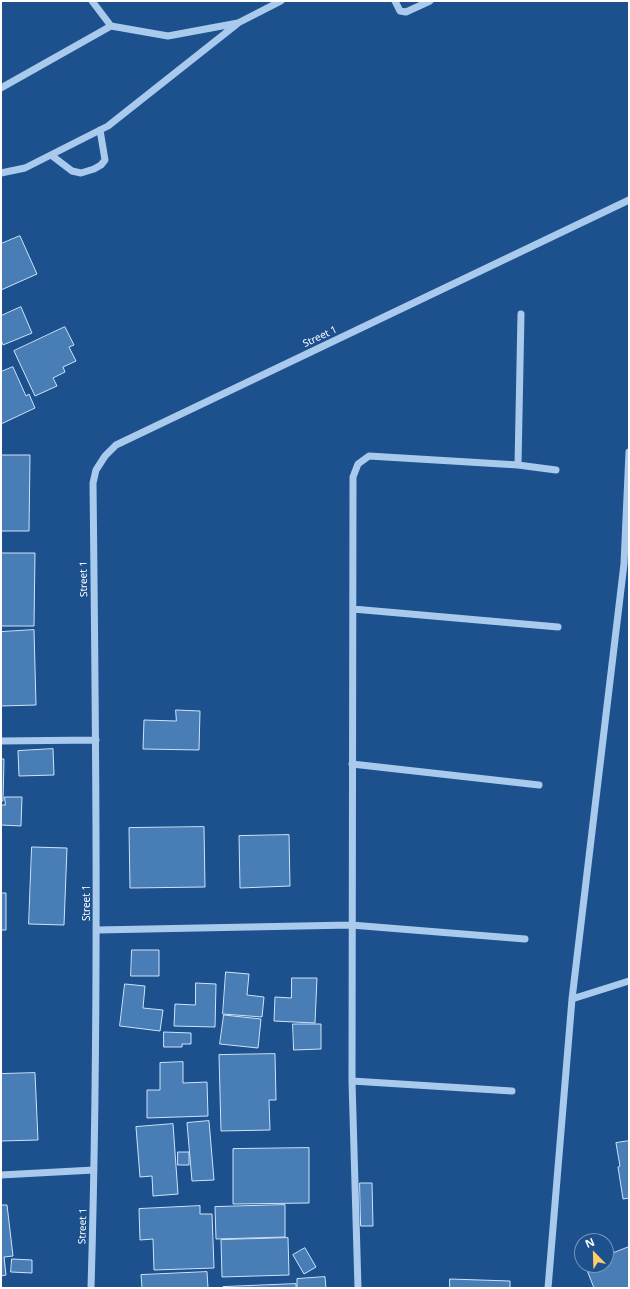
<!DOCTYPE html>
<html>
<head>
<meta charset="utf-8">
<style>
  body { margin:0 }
  #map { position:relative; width:630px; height:1289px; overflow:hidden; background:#1c518d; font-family:"Noto Sans",sans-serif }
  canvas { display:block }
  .frame { position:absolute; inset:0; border:2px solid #fff; pointer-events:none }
  .north { position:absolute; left:574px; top:1233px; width:40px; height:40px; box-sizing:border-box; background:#1c518d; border:1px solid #7797bb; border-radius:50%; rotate:337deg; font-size:11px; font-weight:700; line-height:16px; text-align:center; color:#fff }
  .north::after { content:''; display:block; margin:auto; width:14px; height:18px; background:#fdcd67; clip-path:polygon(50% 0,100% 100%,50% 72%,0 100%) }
</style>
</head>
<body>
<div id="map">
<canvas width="630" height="1289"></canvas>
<div class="frame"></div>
<div class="north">N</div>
</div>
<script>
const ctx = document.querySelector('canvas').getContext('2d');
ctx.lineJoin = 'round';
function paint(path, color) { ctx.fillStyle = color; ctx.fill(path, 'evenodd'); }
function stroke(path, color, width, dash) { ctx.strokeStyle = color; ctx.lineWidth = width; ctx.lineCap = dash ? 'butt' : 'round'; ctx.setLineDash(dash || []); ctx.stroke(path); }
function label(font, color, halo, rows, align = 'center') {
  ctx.font = font + ' "Noto Sans",sans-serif'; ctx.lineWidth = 3; ctx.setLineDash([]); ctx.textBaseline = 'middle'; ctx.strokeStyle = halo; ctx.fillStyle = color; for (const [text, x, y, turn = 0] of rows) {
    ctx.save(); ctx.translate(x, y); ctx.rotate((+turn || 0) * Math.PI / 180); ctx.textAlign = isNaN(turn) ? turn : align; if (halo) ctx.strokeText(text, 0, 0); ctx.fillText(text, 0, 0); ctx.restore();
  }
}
const building = new Path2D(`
  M 20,236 L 37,274 L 1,290 L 1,244 Z
  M 21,307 L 32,333 L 3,345 L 1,340 L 1,316 Z
  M 65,327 L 74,345 L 69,347 L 76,361 L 63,367 L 65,372 L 53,378 L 57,386 L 35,396 L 14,351 Z
  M 13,367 L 26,396 L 29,394 L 35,408 L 1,424 L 1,372 Z
  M 1,455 L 30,455 L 29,531 L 1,531 Z
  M 1,553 L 35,553 L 34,626 L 1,626 Z
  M 34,630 L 36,705 L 1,706 L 1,632 Z
  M 176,710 L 200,711 L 199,750 L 143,749 L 144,720 L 176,721 Z
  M 53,749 L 54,775 L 19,776 L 18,751 Z
  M 1,759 L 4,759 L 3,801 L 1,801 Z
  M 5,797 L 22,797 L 21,826 L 1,825 L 1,805 L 5,805 Z
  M 204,827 L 205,887 L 130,888 L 129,828 Z
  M 289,835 L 290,886 L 240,888 L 239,836 Z
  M 32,847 L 67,848 L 64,925 L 29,924 Z
  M 1,893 L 6,893 L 6,930 L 1,930 Z
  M 132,950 L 159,950 L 159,976 L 131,976 Z
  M 226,972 L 249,974 L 247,995 L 264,997 L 262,1017 L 223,1014 Z
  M 292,978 L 317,978 L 315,1023 L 274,1021 L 275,997 L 291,998 Z
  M 196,983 L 216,984 L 215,1027 L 174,1026 L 175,1004 L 195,1005 Z
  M 125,984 L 145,986 L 143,1008 L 163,1010 L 160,1031 L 120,1026 Z
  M 224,1015 L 261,1019 L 258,1048 L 220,1044 Z
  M 293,1024 L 321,1024 L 321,1049 L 294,1050 Z
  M 164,1032 L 191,1033 L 191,1044 L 182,1044 L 182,1047 L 164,1047 Z
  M 275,1054 L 276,1100 L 269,1100 L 270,1130 L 221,1131 L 219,1055 Z
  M 183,1062 L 183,1083 L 207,1082 L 208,1116 L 147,1118 L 147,1090 L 160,1090 L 160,1063 Z
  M 35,1073 L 38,1140 L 1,1141 L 1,1074 Z
  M 209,1121 L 214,1180 L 192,1181 L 187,1123 Z
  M 173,1124 L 178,1194 L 153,1196 L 152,1176 L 140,1177 L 136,1127 Z
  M 629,1141 L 629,1198 L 623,1199 L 618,1167 L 620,1166 L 616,1143 Z
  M 309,1148 L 309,1203 L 233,1204 L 233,1149 Z
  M 178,1152 L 189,1152 L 189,1165 L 178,1165 Z
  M 360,1183 L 372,1183 L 373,1226 L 361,1226 Z
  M 1,1205 L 7,1205 L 13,1256 L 4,1257 L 6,1275 L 1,1276 Z
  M 285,1205 L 285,1237 L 216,1239 L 215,1207 Z
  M 200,1206 L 200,1214 L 212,1214 L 214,1268 L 154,1270 L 153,1239 L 140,1240 L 139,1209 Z
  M 288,1238 L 289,1275 L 222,1277 L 221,1240 Z
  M 629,1247 L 629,1288 L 594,1288 L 585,1265 L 606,1265 L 606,1256 Z
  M 305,1248 L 316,1267 L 304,1274 L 293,1255 Z
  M 12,1259 L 32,1260 L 32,1273 L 11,1272 Z
  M 207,1272 L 208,1288 L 142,1288 L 141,1275 Z
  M 325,1277 L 326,1288 L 297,1288 L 297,1279 Z
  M 450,1279 L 510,1281 L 510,1288 L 450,1288 Z
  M 296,1284 L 296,1288 L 223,1288 L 223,1287 Z`);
const minor = new Path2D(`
  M 92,1 L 111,26
  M 395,1 L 400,11 L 406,12 L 430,1
  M 1,88 L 111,26 L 168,36 L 238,23 L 281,1
  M 51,155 L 72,171 L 81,173 L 94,169 L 101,165 L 105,160 L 100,130
  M 1,173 L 25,168 L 108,126 L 237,24
  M 518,465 L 521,314
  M 353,609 L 558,627
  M 1,741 L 96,740
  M 352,764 L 539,785
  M 97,930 L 351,925 L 525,939
  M 572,999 L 629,981
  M 352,1081 L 512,1091
  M 1,1175 L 94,1170
  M 91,1288 C 99,1020 96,751 93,483 L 96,470 L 105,456 L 116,445 L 629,200
  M 358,1288 L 352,1081 L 353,477 L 358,464 L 369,456 L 518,465 L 556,470
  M 548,1288 L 572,999 L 624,564 L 629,452`);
const streetNames = [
  ["Street 1",320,337,-25],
  ["Street 1",84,579,-91],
  ["Street 1",87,903,-90],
  ["Street 1",83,1226,-88]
];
paint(building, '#497db6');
stroke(building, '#cee3f9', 1);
stroke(minor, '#a9caed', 7);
label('10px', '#fff', '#1c518d', streetNames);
</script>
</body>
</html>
